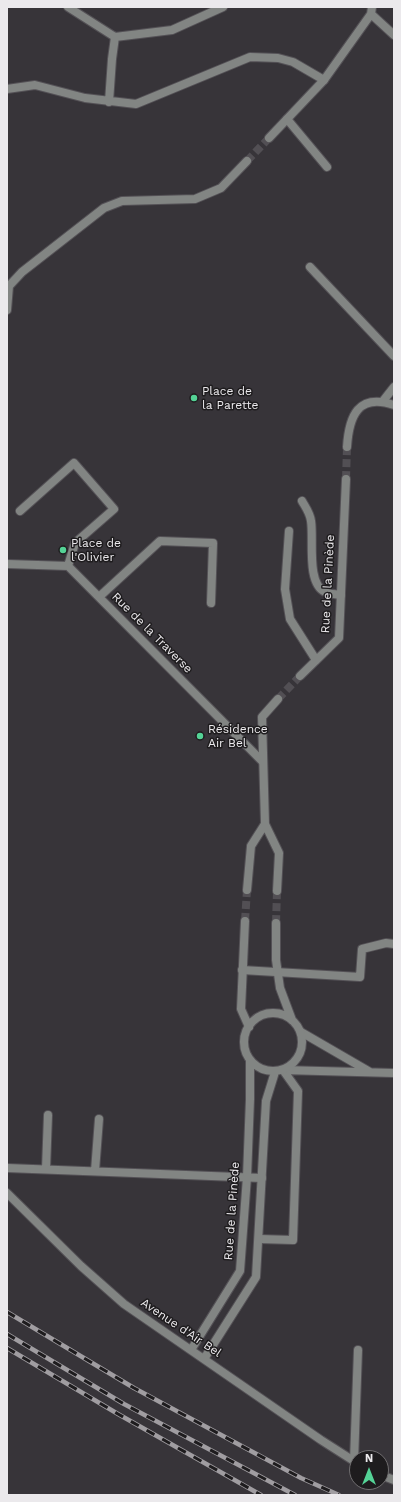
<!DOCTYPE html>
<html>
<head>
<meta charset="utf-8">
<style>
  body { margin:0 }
  #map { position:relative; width:401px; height:1502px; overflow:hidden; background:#373439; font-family:"Work Sans",sans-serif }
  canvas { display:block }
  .frame { position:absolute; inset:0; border:8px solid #ebe9ec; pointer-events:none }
  .north { position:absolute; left:349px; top:1450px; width:40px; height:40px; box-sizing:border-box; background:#1e1c1e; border:1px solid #706e70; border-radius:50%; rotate:0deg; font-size:11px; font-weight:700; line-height:16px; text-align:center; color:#ebe9ec }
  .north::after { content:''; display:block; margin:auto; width:14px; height:18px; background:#54d396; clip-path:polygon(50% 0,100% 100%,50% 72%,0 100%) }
</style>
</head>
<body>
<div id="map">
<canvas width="401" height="1502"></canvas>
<div class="frame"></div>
<div class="north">N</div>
</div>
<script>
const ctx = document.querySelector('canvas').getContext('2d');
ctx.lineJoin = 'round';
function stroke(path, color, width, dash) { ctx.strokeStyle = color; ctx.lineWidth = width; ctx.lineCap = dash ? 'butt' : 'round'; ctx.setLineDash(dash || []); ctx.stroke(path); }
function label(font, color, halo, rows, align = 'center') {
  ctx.font = font + ' "Work Sans",sans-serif'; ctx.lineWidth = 3; ctx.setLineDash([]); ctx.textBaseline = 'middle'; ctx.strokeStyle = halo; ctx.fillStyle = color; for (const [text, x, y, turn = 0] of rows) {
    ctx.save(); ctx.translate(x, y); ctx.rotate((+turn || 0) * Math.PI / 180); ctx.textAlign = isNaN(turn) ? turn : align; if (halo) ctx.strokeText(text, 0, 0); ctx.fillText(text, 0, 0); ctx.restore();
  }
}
const streetTunnel = new Path2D(`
  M 247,161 L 269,138
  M 346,479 L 347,447
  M 278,699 L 300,676
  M 245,921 L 247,890
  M 276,923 L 277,891`);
const lane = new Path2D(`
  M 68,7 L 115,37 L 112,59 L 109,102
  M 115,37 L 172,30 L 223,7
  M 7,89 L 35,85 L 85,98 L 136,104 L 250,57 L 278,58 L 293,62 L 324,80
  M 287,119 L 327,167
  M 310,267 L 394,356
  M 383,401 L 394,387
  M 302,501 C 306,508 310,513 311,521 C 314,539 306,583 325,592 C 329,594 336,594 341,595
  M 20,511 L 74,463 L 114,509 L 75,543 L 68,566
  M 289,531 L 285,589 L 290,619 L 316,660
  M 7,564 L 68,566 L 262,761
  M 99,597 L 160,541 L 213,543 L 211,603
  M 242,970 L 360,977 L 362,949 L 386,943 L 394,944
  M 301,1032 L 370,1072
  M 283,1070 L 394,1073
  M 7,1168 L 262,1178
  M 46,1169 L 48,1115
  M 95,1171 L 99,1119
  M 259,1239 L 293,1240 L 298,1091 L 283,1070
  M 354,1461 L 358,1350`);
const street = new Path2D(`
  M 371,14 L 394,35
  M 269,138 L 324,80 L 371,14 L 372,7
  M 7,310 L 9,286 L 22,272 L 104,208 L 122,201 L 195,199 L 221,188 L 247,161
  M 347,447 C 349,416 358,393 394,405
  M 300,676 L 339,638 L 346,479
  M 247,890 L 251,846 L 265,824
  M 277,891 L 279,853 L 265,824 L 262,717 L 278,699
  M 245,921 L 241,1009 L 249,1027
  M 276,923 L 276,960 L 280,988 L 292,1020
  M244 1042a29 29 0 1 1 58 0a29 29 0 1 1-58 0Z
  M 7,1193 L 81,1266 L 124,1304 L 321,1440 L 357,1463
  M 191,1350 L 240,1271 L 247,1177 L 250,1099 L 250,1060
  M 204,1359 L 256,1277 L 266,1101 L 275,1072
  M 381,1475 L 394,1480`);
const rail = new Path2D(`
  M 7,1312 L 134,1388 L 301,1478 L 339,1495
  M 7,1334 L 124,1404 L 295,1495
  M 7,1348 L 118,1414 L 261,1495`);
const markers = [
  [194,398,4,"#54d396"],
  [63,550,4,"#54d396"],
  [200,736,4,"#54d396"]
];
const poiNames = [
  ["Place de",202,391],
  ["la Parette",202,405],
  ["Place de",71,543],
  ["l'Olivier",71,557],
  ["Résidence",208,729],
  ["Air Bel",208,743]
];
const streetNames = [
  ["Rue de la Pinède",328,584,-87],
  ["Rue de la Traverse",152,633,45],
  ["Rue de la Pinède",232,1211,-86],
  ["Avenue d'Air Bel",181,1328,34]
];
stroke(streetTunnel, '#524f54', 8, [8, 4]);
stroke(lane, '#545156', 10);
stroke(street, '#545156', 10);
stroke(lane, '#828583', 8);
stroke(street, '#828583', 8);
stroke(rail, '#a09da1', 4.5);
stroke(rail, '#1e1c1e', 3, [9]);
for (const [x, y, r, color] of markers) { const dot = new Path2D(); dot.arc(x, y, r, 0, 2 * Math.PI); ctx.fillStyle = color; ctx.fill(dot); stroke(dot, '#1e1c1e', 1.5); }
label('12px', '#ebe9ec', '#1e1c1e', poiNames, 'left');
label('12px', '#ebe9ec', '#1e1c1e', streetNames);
</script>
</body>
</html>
